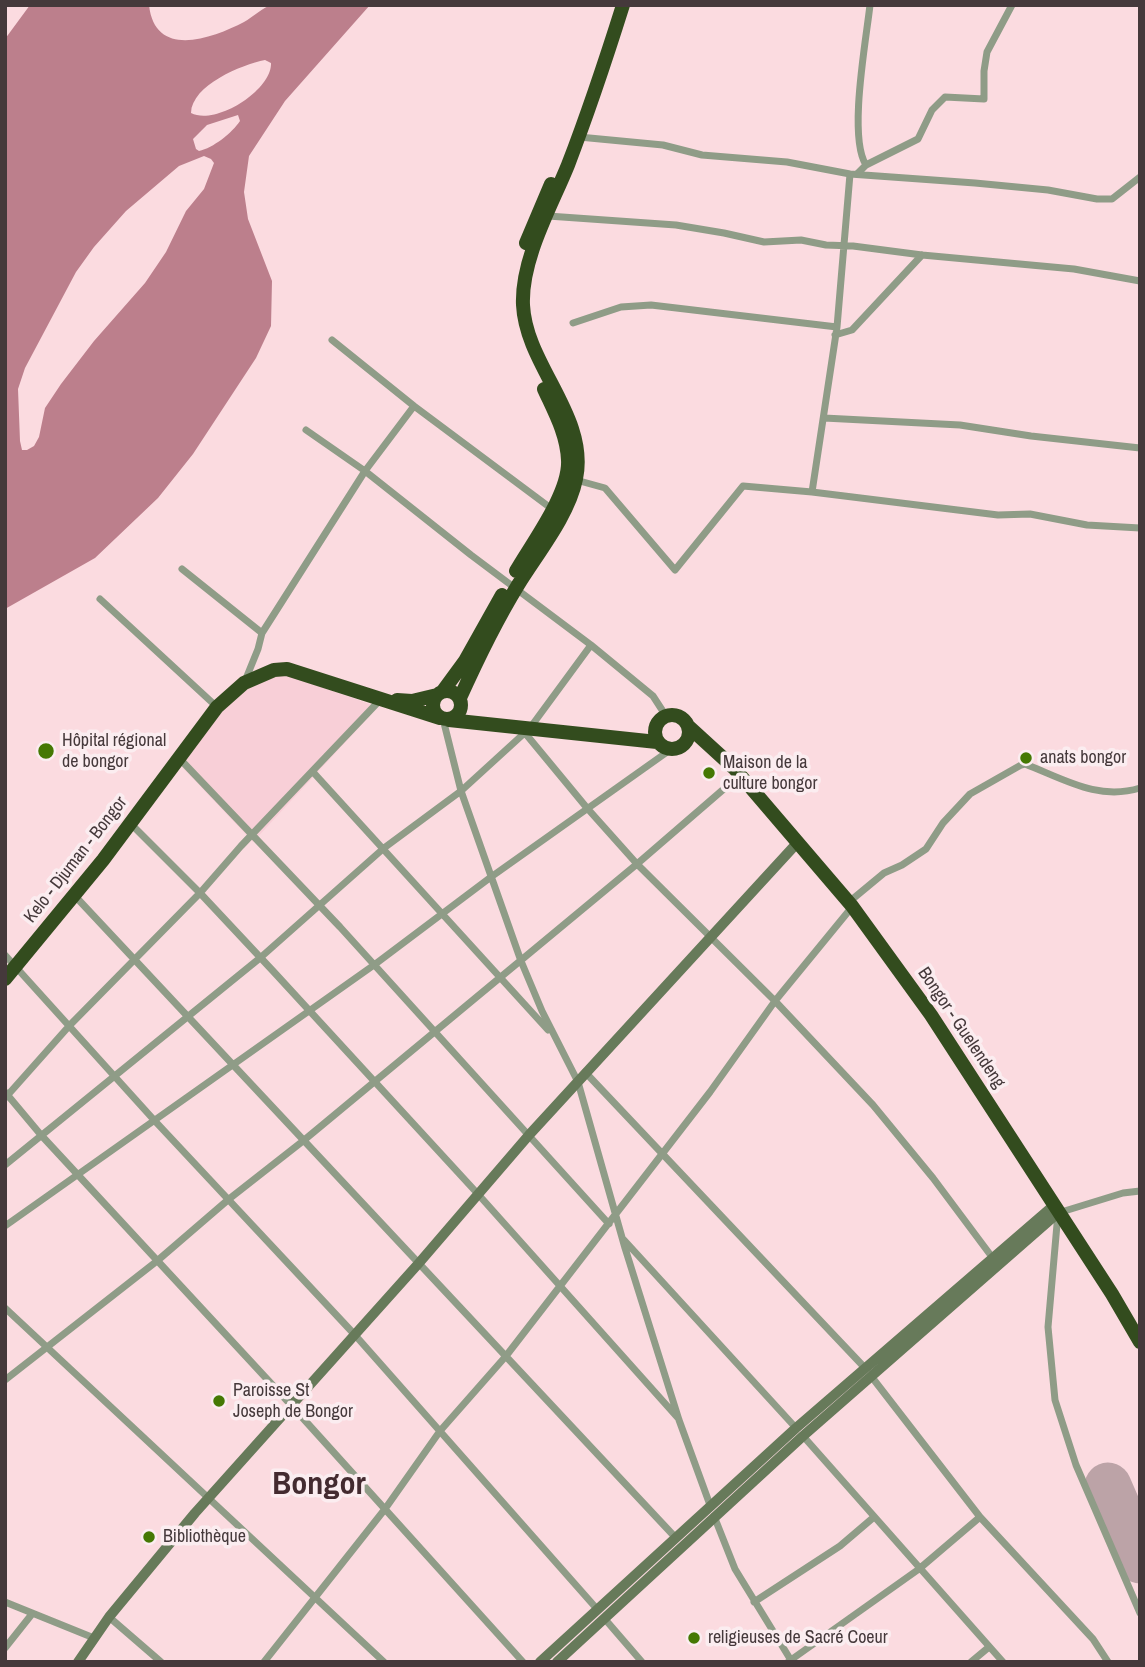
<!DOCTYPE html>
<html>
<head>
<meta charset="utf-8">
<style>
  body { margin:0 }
  #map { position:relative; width:1145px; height:1667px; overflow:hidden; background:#fbdbe0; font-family:"Archivo Narrow",sans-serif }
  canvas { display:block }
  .frame { position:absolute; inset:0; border:7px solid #45393b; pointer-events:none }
</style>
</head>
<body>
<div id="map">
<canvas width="1145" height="1667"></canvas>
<div class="frame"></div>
</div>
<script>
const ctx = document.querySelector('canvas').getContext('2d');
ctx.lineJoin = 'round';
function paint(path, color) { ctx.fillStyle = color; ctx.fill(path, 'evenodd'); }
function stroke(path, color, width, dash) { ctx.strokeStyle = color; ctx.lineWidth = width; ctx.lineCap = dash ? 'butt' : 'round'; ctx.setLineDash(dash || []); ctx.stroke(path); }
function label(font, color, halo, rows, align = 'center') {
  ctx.font = font + ' "Archivo Narrow",sans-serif'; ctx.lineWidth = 7; ctx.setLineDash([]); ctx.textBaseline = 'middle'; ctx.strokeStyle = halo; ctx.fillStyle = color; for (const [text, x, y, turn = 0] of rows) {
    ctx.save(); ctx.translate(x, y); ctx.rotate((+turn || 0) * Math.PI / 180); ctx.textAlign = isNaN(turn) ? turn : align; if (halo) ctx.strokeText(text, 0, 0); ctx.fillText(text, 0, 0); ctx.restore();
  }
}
const built = new Path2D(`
  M 282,673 L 378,707 L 253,842 L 181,766 L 228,703 L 252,684 Z`);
const water = new Path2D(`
  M 30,5 L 149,5 C 155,60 213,38 244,22 C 253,17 263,7 272,5 C 281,4 291,5 300,5 C 323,5 347,5 370,5 L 285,101 L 249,156 L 244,192 L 248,219 L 272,281 L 271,326 L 256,358 L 193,454 L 158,498 L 95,558 L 5,609 L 5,39 ZM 265,60 L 271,63 C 272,90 216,126 191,113 C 192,85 241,65 265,60 ZM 238,115 L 240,121 C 232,133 213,148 199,151 L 196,149 L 193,139 L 207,125 ZM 204,156 L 211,159 L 214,163 L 204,189 L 186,211 L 166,252 L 145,283 L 94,341 L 61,384 L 45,408 L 39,437 L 34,446 L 27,450 L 22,450 L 20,441 L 18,389 L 25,368 L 76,272 L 94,247 L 126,211 L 179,166 Z`);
const runway = new Path2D(`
  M 1108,1486 L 1140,1560`);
const street = new Path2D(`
  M 579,137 L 663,145 L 702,155 L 787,162 L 850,174 L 975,183 L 1048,190 L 1097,199 L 1112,199 L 1140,177
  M 866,165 C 848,137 866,41 870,5
  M 857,174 L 866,165 L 918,139 L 932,110 L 945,97 L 984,99 L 984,71 L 987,52 L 1012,5
  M 548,216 L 676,225 L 724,233 L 764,242 L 801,240 L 826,245 L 853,246 L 922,255 L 1074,269 L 1140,281
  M 573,323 L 621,307 L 651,305 L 837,327
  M 835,335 L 852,330 L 922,255
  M 332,340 L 414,406 L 552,509
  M 824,418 L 960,425 L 1031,436 L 1140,448
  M 306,430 L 365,471 L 471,555 L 591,645 L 653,696 L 666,716
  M 576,480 L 605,488 L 675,570 L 743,486 L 812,492 L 998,515 L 1030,514 L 1087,525 L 1140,528
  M 812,492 L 837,327 L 850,174
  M 182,569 L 262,633
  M 100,599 L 217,707
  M 245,681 L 258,649 L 262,633 L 365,471 L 414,406
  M 443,719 L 461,791 L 521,961 L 542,1011 L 578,1082 L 625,1248 L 679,1420 L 710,1505
  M 525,733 L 587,808 L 637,864 L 775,1001 L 873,1105 L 933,1178 L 992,1257
  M 179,758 L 340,927 L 609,1224
  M 313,772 L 548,1030
  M 131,824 L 200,893 L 273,971 L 477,1193 L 678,1418
  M 75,896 L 675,1537
  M 849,902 L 884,873 L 902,865 L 926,849 L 943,823 L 970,794 L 1021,765 L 1025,764 C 1064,779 1098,801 1140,788
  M 5,955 L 154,1120 L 355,1335 L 597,1609
  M 585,1072 L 865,1368
  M 5,1092 L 41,1135 L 291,1405 L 523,1662
  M 6,1097 L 70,1025 L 200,893 L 241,846 L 381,699
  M 5,1165 L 260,958 L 384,848 L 461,791 L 530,728 L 591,645
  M 1140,1191 L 1123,1193 L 1058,1213 L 1048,1327 L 1055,1400 L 1076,1465 L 1140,1613
  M 5,1226 L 374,965 L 491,877 L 670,750
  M 624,1240 L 796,1428
  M 5,1308 L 384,1662
  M 871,1376 L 980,1517 L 1093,1639 L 1108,1662
  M 5,1380 L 157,1261 L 229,1199 L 303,1141 L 637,864 L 740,775
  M 803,1436 L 1003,1662
  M 714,1516 L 735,1569 L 792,1662
  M 5,1602 L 94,1638
  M 754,1602 L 840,1546 L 874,1517
  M 109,1617 L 161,1662
  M 604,1618 L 642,1662
  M 5,1648 L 32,1614
  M 264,1662 L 385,1509 L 440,1431 L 506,1356 L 710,1092 L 775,1001 L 852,907
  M 788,1662 L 919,1569 L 980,1517
  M 971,1662 L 989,1647`);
const secondary = new Path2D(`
  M 78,1662 L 109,1617 L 195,1513 L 419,1263 L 529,1135 L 798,842
  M 540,1662 L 796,1428 L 1053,1206
  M 557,1662 L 803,1436 L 1058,1213`);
const highway = new Path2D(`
  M 526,243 L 551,184
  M 516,571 C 532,543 570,493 568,460 C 567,434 554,411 544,389
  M433 705a14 14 0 1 1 28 0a14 14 0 1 1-28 0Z
  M 443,691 L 465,661 L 502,595
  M 460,698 C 477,660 496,621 518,585 C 537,554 569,515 576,479 C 589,416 526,366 523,305 C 521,259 551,207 568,165 C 588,113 606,59 623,5
  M 397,700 L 412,701 L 437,695
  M655 732a17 17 0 1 1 34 0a17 17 0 1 1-34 0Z
  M 449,720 L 657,742
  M 688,726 L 734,768 L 852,906 L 931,1015 L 1112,1294 L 1140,1342
  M 5,979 L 103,860 L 217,707 L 244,683 L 274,670 L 287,669 L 440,718`);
const markers = [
  [46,751,9,"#457803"],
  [1026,758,7,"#457803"],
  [709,773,7,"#457803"],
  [219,1401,7,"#457803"],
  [149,1537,7,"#457803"],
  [694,1638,7,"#457803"]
];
const poiNames = [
  ["Hôpital régional",62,741],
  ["de bongor",62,762],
  ["anats bongor",1040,758],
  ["Maison de la",723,763],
  ["culture bongor",723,784],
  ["Paroisse St",233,1391],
  ["Joseph de Bongor",233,1412],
  ["Bibliothèque",163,1537],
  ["religieuses de Sacré Coeur",708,1638]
];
const streetNames = [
  ["Kelo - Djuman - Bongor",76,860,-52],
  ["Bongor - Guelendeng",961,1028,56]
];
const townNames = [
  ["Bongor",319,1485]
];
paint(built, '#f8cfd7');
paint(water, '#bc7f8c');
stroke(runway, '#bca3a7', 47);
stroke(street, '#8f9c87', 7);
stroke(secondary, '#677a5a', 10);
stroke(highway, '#334c1e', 14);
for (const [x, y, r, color] of markers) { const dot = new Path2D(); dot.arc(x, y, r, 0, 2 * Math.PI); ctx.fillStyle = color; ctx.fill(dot); stroke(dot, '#fbedf0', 2.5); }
label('18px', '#45393b', '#fbedf0', poiNames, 'left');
label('18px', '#45393b', '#fbedf0', streetNames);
label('bold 32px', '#432b30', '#fbedf0', townNames);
</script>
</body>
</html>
